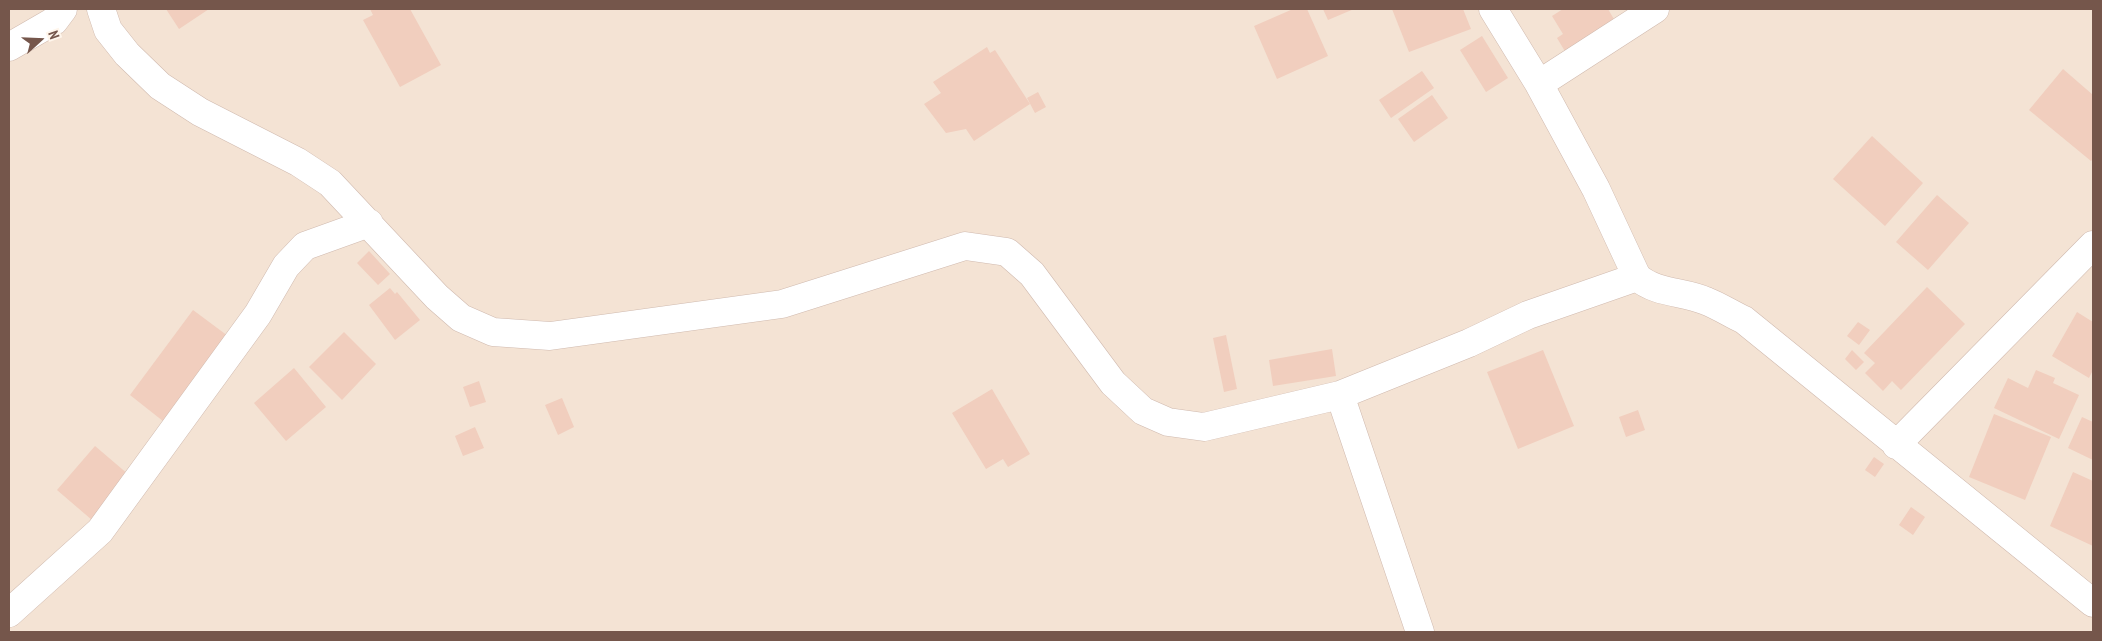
<!DOCTYPE html>
<html>
<head>
<meta charset="utf-8">
<style>
  body { margin:0 }
  #map { position:relative; width:2102px; height:641px; overflow:hidden; background:#fcf2e6; font-family:"PT Sans Narrow",sans-serif }
  canvas { display:block }
  .frame { position:absolute; inset:0; border:10px solid #75564b; pointer-events:none }
  .north { position:absolute; left:15px; top:15px; width:50px; height:50px; -webkit-text-stroke:4px #fff6ec; paint-order:stroke; rotate:70deg; font-size:14px; font-weight:700; line-height:20px; text-align:center; color:#75564b }
  .north::after { content:''; display:block; margin:auto; width:18px; height:22px; background:#75564b; clip-path:polygon(50% 0,100% 100%,50% 72%,0 100%) }
</style>
</head>
<body>
<div id="map">
<canvas width="2102" height="641"></canvas>
<div class="frame"></div>
<div class="north">N</div>
</div>
<script>
const ctx = document.querySelector('canvas').getContext('2d');
ctx.lineJoin = 'round';
function paint(path, color) { ctx.fillStyle = color; ctx.fill(path, 'evenodd'); }
function stroke(path, color, width, dash) { ctx.strokeStyle = color; ctx.lineWidth = width; ctx.lineCap = dash ? 'butt' : 'round'; ctx.setLineDash(dash || []); ctx.stroke(path); }
const residential = new Path2D(`
  M 9,9 L 2093,9 L 2093,632 L 9,632 Z`);
const building = new Path2D(`
  M 166,9 L 209,9 L 179,29 Z
  M 370,9 L 410,9 L 441,65 L 400,87 L 363,20 L 373,15 Z
  M 1293,9 L 1307,9 L 1328,56 L 1277,79 L 1254,26 Z
  M 1323,9 L 1354,9 L 1328,20 Z
  M 1392,9 L 1463,9 L 1471,29 L 1409,52 Z
  M 1563,9 L 1608,9 L 1615,21 L 1566,53 L 1557,38 L 1563,34 L 1552,16 Z
  M 1482,36 L 1508,78 L 1486,92 L 1460,50 Z
  M 987,47 L 990,53 L 995,50 L 1030,104 L 974,141 L 966,129 L 946,133 L 924,104 L 941,93 L 933,82 Z
  M 2063,69 L 2093,95 L 2093,159 L 2091,161 L 2029,110 Z
  M 1422,71 L 1434,88 L 1391,118 L 1379,100 Z
  M 1038,92 L 1046,107 L 1035,113 L 1027,98 Z
  M 1432,95 L 1448,118 L 1414,142 L 1398,119 Z
  M 1872,136 L 1923,183 L 1885,226 L 1833,179 Z
  M 1937,195 L 1969,223 L 1928,270 L 1896,242 Z
  M 369,251 L 390,274 L 378,285 L 357,263 Z
  M 1927,287 L 1965,324 L 1901,390 L 1892,381 L 1883,391 L 1865,373 L 1875,363 L 1864,353 Z
  M 390,288 L 395,294 L 397,292 L 420,320 L 395,340 L 369,305 Z
  M 193,310 L 232,339 L 168,425 L 130,395 Z
  M 2077,312 L 2093,322 L 2093,370 L 2089,378 L 2052,356 Z
  M 1858,322 L 1870,330 L 1859,345 L 1847,336 Z
  M 344,332 L 376,364 L 342,400 L 309,367 Z
  M 1226,335 L 1237,389 L 1224,392 L 1213,338 Z
  M 1332,349 L 1336,376 L 1273,386 L 1269,360 Z
  M 1543,350 L 1574,426 L 1518,449 L 1487,372 Z
  M 1852,350 L 1864,362 L 1856,370 L 1845,359 Z
  M 294,368 L 326,407 L 286,441 L 254,403 Z
  M 2036,370 L 2055,378 L 2053,383 L 2079,395 L 2059,439 L 1994,408 L 2008,378 L 2028,388 Z
  M 479,381 L 486,402 L 470,407 L 463,387 Z
  M 992,389 L 1030,454 L 1008,467 L 1003,459 L 986,469 L 952,413 Z
  M 562,398 L 574,427 L 558,435 L 545,405 Z
  M 1638,410 L 1645,430 L 1626,437 L 1619,417 Z
  M 1994,414 L 2051,437 L 2025,500 L 1969,477 Z
  M 2082,417 L 2093,422 L 2093,460 L 2068,448 Z
  M 475,427 L 484,448 L 463,456 L 455,436 Z
  M 95,446 L 129,475 L 92,520 L 57,490 Z
  M 1874,457 L 1884,464 L 1875,477 L 1865,470 Z
  M 2073,472 L 2093,481 L 2093,546 L 2050,526 Z
  M 1911,507 L 1925,517 L 1913,535 L 1899,525 Z`);
const minor = new Path2D(`
  M 101,9 L 108,30 L 127,54 L 160,86 L 200,112 L 298,162 L 330,183 L 437,297 L 461,318 L 493,332 L 550,336 L 782,304 L 965,246 L 1007,252 L 1032,274 L 1113,383 L 1143,411 L 1168,422 L 1204,427 L 1340,395 L 1469,343 L 1528,315 L 1637,277
  M 1493,9 L 1539,84 L 1596,189 L 1637,277 C 1657,294 1683,291 1706,301 C 1719,306 1731,314 1744,320 L 2093,603
  M 9,47 L 54,21 L 63,9
  M 1539,84 L 1655,9
  M 1340,395 L 1420,632
  M 1896,445 L 2093,245
  M 9,613 L 100,531 L 258,314 L 286,266 L 305,246 L 369,223`);
paint(residential, '#f4e3d4');
paint(building, '#f1cebe');
stroke(minor, '#d0baaf', 29);
stroke(minor, '#fff', 28);
</script>
</body>
</html>
